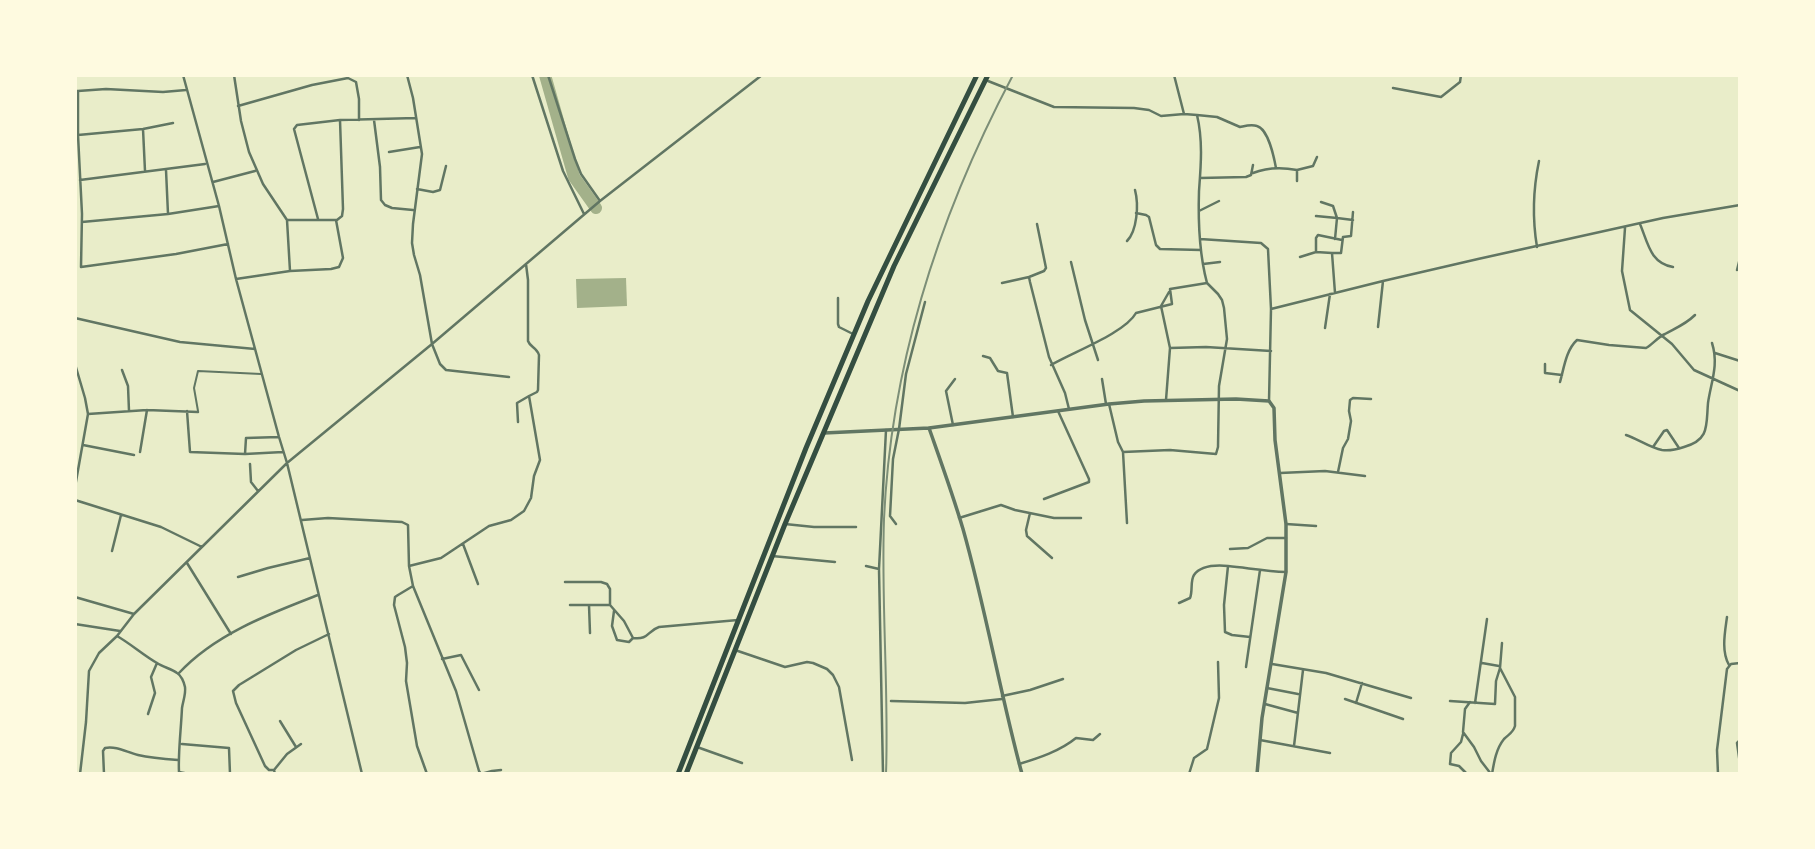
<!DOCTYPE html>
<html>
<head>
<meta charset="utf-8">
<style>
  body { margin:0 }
  #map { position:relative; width:1815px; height:849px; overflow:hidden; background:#e9edc9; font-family:"Golos Text",sans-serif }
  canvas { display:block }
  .frame { position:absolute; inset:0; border:77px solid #fefae0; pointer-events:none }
</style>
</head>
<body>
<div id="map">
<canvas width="1815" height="849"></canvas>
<div class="frame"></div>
</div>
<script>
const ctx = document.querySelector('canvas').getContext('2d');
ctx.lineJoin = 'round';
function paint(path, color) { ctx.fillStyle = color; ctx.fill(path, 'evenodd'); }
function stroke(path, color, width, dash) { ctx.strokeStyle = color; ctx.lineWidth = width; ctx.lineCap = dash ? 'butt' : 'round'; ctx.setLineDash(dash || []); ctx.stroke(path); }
const water = new Path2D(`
  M 626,278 L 627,306 L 577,308 L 576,279 Z`);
const river = new Path2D(`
  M 545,75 L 574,177 L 596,208`);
const service = new Path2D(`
  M 198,411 L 194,388 L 198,371 L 261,374`);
const minor = new Path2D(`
  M 183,75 L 219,206 L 236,279 L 279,437 L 287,463 L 362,774
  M 234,75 L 241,121 L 249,152 L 263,184 L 287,220 L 290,271
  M 407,75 L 413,98 L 422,154 L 413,224 L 412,243 L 414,255 L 420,275 L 432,344 L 440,364 L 446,370 L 509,377
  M 532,75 L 563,171 L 584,214
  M 548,75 L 575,159 L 581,174 L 600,201
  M 1174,75 L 1184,114 L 1197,115 C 1203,140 1201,165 1199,191 C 1198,222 1199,253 1207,283
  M 988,81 L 1054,107 L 1134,108 L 1149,110 L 1161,116 L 1184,114
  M 1393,88 L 1441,97 L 1460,82 L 1461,75
  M 75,91 L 78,91 L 78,135 L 82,214 L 81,267 L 176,254 L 228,244
  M 78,91 L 106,89 L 163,92 L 186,90
  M 238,106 L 312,85 L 348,78 L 356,82 L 359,99 L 359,120
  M 1197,115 L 1217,117 L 1240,127 C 1245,126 1251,124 1257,126 C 1268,129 1274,157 1276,168
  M 374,120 L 380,167 L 381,200 L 385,205 L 392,208 L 413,210
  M 143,129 L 145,171
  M 78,135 L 143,129 L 173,123
  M 389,152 L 420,147
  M 166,170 L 168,214
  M 1297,170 L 1313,166 L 1317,157
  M 1253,173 C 1268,167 1281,167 1297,170 L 1297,181
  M 1200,178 L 1246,177 L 1251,175 L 1253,165
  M 80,180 L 205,164
  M 213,182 L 255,171
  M 417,189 L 433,192 L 440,190 L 446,166
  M 1321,202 L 1333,206 L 1337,218 L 1353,220
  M 1199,211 L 1219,201
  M 1136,213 L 1146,215 L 1149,217 L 1156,245 L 1160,249 L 1201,250
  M 1316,216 L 1337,218 L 1335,239
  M 318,219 L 294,129 L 297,125 L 340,120
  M 337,220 L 342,216 L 343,209 L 340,120 L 416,118
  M 82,222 L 168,214 L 219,206
  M 1037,224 L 1046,268 L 1044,271 L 1029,277 L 1030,282 L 1049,357 L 1065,393 L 1069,409
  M 1640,224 C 1648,243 1650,263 1673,267
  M 1625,228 L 1622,271 L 1630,310 L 1672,344 L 1694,370 L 1740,391
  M 1200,239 L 1261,243 L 1268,249 L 1271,309 L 1269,401
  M 1127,241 C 1137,231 1139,205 1135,190
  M 1537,247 C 1532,217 1533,190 1539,161
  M 1316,252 L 1316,238 L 1318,235 L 1342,240
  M 1300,257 L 1316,252 L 1332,253
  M 1071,262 L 1085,320 L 1098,360
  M 1203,264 L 1220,262
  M 1737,270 L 1740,258
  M 236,279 L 290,271 L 331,269 L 339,267 L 343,258 L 336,220 L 287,220
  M 1002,283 L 1029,277
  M 1169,292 L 1161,306 L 1170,348 L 1206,347 L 1271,351
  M 1335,293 L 1332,253 L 1341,253 L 1343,237 L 1351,236 L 1353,212
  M 838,298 L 838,324 L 839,327 L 853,334
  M 1271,309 L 1383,281 L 1478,259 L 1663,218 L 1740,205
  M 75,318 L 180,342 L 255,349
  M 1378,327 L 1383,281
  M 1325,328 L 1330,294
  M 1715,353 L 1740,361
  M 983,356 L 990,358 L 998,371 L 1007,373 L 1013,417
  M 75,364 L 85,398 L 88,414 L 75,487
  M 1545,364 L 1545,373 L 1562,375
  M 1051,365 C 1073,352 1125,333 1136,313 L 1172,304 L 1170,289 L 1207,283 L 1218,294 L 1222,300 L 1224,308 L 1227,339 L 1219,386 L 1218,447 L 1216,454 L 1170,450 L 1123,452 L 1118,442 L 1109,404
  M 122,370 L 128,386 L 129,411
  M 1102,379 L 1106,404
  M 1560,382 C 1564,368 1566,350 1577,340 L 1609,345 L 1646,348 C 1653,344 1658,337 1665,334 C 1676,328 1686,324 1695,315
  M 1166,400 L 1170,348
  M 187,411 L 190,452 L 245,454 L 283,452
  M 88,414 L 147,410 L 198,412
  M 518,422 L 517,403 L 529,396
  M 953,425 L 946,391 L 955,379
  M 1626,435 C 1638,439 1650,448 1662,450 C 1669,451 1678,449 1684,447 C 1710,440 1706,425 1708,403 C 1711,382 1719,365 1712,343
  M 83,445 L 134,455
  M 1653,447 L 1664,431 L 1667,430 L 1679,448
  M 140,452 L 147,410
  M 1123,452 L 1127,523
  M 245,454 L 246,438 L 279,437
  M 250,464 L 251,482 L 258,491
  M 1338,472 L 1343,448 L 1348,439 L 1351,421 L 1349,411 L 1350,400 L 1353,398 L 1371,399
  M 1280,473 L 1325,471 L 1365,476
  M 1044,499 L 1089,482 L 1089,479 L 1058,411
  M 75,500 L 161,527 L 202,547
  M 1030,513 L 1026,530 L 1027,536 L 1052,558
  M 959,518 L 1001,505 L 1015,510 L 1054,518 L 1081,518
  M 302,520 L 328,518 L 402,522 L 408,525 L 409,566 L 413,586 L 456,691 L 479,771 L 481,774 L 492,771 L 493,774
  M 785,524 L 814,527 L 856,527
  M 896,524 L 890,516 L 893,459 L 899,429 L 906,374 L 925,302
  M 1286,524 L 1316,526
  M 463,544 L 478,584
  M 1230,549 L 1248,548 L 1267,538 L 1286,538
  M 112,551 L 121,515
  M 772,556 L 835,562
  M 187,563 L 231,634
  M 409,566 L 441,558 L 489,526 L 511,520 L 524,511 L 531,498 L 534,476 L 540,460 L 529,396 L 537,392 L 538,390 L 539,355 C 537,348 530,347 528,341 L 528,280 L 526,264
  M 866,566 L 879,569
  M 238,577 L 268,568 L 310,558
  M 565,582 L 601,582 L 607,584 L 610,589 L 610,605
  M 413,586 L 398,595 L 395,597 L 394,605 L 405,647 L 407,663 L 406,681 L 417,746 L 427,774
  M 75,597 L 134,614
  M 1179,603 L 1190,598 C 1193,591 1190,581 1194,575 C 1201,565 1217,565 1228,566
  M 570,605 L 610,605 L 624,621 L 633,638 C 649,640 647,631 659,627 L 738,620
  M 589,605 L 590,633
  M 614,611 L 612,626 L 617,640 L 629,642 L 633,638
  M 1727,617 C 1725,632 1721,651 1729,665
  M 75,624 L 120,631
  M 117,636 C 131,644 143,655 157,663 C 163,667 172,669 177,673 C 181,675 184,682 185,687 C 186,694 183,701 182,708 C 181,730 178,753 179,772 L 189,774
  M 1250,637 L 1232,635 L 1225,632 L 1224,605 L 1228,566 C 1248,568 1266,571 1286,572
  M 735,650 L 785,667 L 807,662 L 813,663 L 827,669 L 833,675 L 839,687 L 852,760
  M 442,659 L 461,655 L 479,690
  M 1482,663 L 1499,666
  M 1272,664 L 1326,673 L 1411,698
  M 1246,667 L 1260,570
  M 179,673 C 215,634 269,614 318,595
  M 1267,688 L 1298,694
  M 1002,696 L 1030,690 L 1063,679
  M 1345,699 L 1403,719
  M 891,701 L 965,703 L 1002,699
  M 1450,701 L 1495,704 L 1496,681 L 1500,668
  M 1470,702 L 1465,709 L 1463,732 L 1474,747 L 1481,761 L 1491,774
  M 1356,703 L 1362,683
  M 1475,703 L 1487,619
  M 1265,704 L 1298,713
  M 148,714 L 155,693 L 151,677 L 157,663
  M 280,721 L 296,747
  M 1463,734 L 1461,742 L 1451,753 L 1450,764 L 1459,766 L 1467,774
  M 1260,740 L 1330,753
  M 1740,740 L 1737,743 L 1740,764
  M 182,744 L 229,748 L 230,774
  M 1294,746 L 1303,670
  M 697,747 L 742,763
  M 1019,764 C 1039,758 1060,751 1076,738 L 1093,740 L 1100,734
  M 274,770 L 287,754 L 301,744
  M 492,771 L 501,770
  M 80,774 L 86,722 L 89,671 L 99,653 L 117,636 L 134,614 L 287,463 L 432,344 L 600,201 L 762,75
  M 104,774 L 103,751 L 105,748 C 117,746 126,752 138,755 C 151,758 164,759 178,760
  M 275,774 L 274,770 L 269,770 L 265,766 L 236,703 L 233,691 L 239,685 L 296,650 L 329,634
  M 883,774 L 879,569 L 886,430
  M 1189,774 L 1194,758 L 1207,749 L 1219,698 L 1218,662
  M 1492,774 C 1494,762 1496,749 1504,739 C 1509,734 1513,733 1515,726 L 1515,697 L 1500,668 L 1502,643
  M 1718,774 L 1717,750 L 1727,669 L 1731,664 L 1740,663`);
const tertiary = new Path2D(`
  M 929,428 C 941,462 953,495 963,529 C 986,610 1000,693 1022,774
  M 824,433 L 929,428 L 1109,404 L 1144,401 L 1236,399 L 1269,401 L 1274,408 L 1275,440 L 1286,524 L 1286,572 L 1262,718 L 1257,774`);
const trunk = new Path2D(`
  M 678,774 L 806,448 L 868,301 L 977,75
  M 686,774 L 785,524 L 894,266 L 988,75`);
const rail = new Path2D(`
  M 886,774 C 889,689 881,604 884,519 C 891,363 940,213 1013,75`);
paint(water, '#a3b18a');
stroke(river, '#a3b18a', 12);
stroke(service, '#617663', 2);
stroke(minor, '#617663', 2.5);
stroke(tertiary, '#617663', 3.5);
stroke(trunk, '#344e41', 5);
stroke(rail, '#7c8e77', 2);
</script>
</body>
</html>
